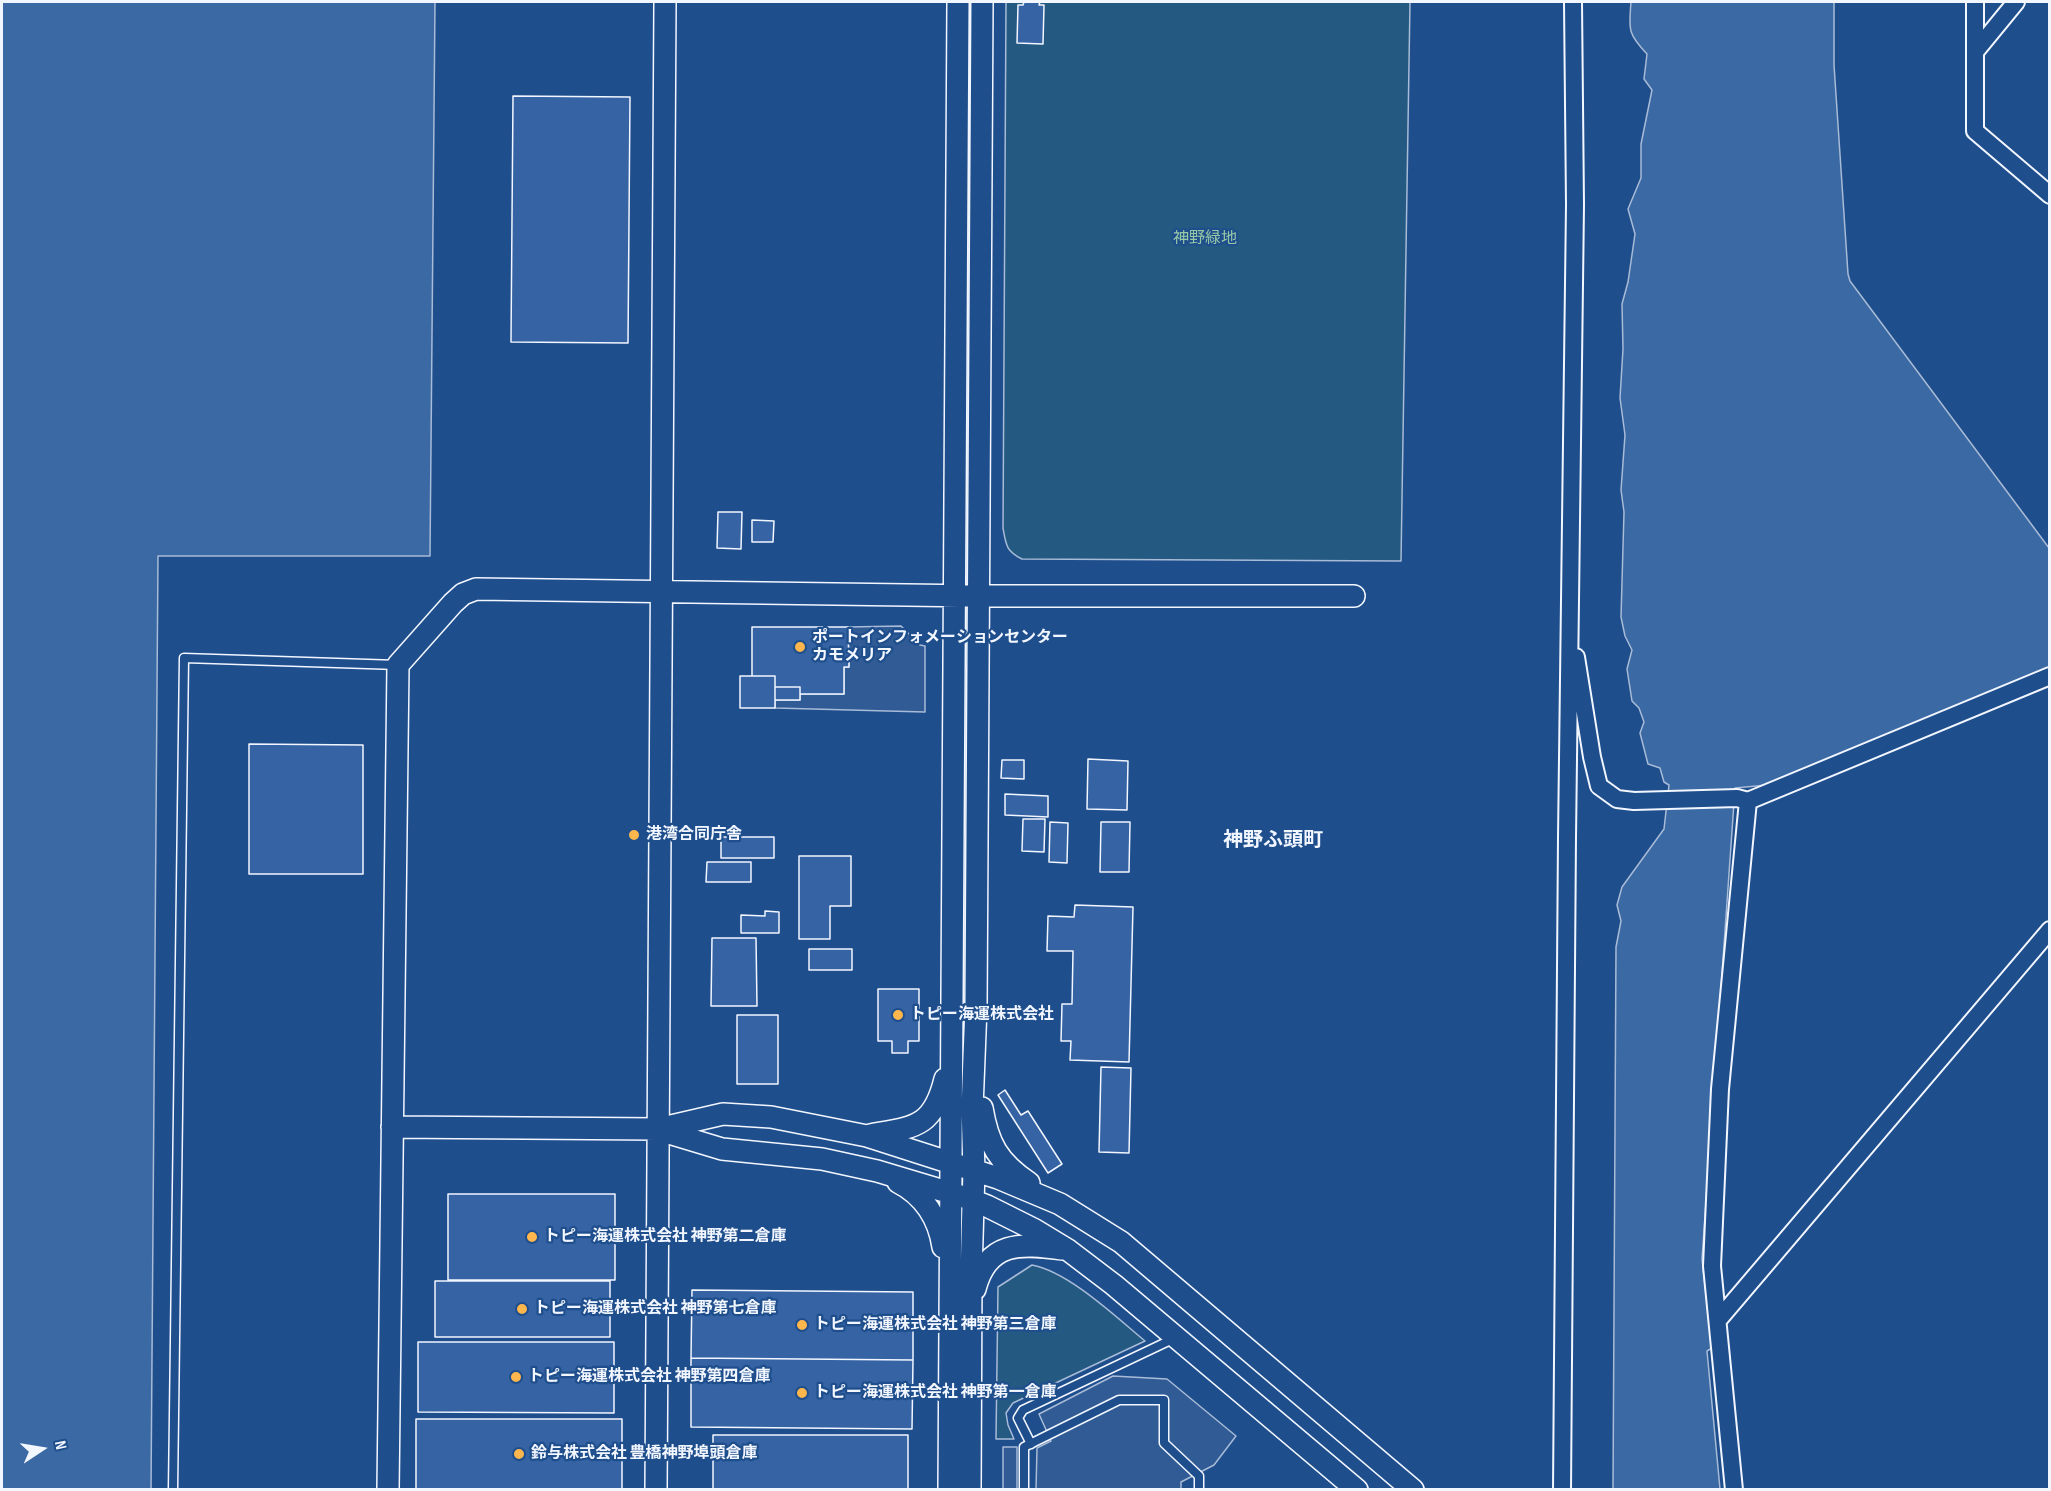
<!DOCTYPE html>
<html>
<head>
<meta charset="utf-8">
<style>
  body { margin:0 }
  #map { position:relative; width:2051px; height:1491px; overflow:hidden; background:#1f4e8c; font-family:"Sofia Sans Condensed",sans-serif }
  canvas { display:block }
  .frame { position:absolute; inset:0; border:3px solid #f2f6ff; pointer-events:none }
  .north { position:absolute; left:12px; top:1419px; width:60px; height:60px; -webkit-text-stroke:4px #1f4e8c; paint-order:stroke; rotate:78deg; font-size:16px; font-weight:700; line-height:24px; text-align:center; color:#f2f6ff }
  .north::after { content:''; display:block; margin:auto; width:21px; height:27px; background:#f2f6ff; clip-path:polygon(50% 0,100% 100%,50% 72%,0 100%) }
</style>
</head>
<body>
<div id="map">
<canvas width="2051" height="1491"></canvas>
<div class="frame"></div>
<div class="north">N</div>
</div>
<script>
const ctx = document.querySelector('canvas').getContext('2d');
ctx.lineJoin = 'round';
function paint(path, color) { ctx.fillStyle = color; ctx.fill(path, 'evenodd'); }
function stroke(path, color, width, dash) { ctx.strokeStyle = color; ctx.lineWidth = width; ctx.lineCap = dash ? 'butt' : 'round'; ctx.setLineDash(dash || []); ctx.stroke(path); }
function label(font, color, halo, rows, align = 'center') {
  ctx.font = font + ' "Sofia Sans Condensed","Noto Sans JP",sans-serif'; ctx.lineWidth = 4.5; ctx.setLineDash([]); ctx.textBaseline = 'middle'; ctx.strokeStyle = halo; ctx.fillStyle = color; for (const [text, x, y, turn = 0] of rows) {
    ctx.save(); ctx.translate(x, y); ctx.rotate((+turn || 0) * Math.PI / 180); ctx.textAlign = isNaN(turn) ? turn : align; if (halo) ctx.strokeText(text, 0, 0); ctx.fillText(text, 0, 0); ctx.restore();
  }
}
const green = new Path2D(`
  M 1006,2 L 1410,2 L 1401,561 L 1022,559 C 1006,551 1006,545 1003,528 Z
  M 1032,1265 C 1069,1272 1116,1317 1145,1341 L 1013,1403 L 1006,1413 L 1008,1425 L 1014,1439 L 996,1439 L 998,1287 Z`);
const parking = new Path2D(`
  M 901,626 L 920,645 L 925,646 L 925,712 L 775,708 L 775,700 L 800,700 L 800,694 L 844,694 L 844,667 L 849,667 L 848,627 Z
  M 1113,1376 L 1167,1379 L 1236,1436 L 1214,1465 L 1181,1482 L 1181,1489 L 1036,1490 L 1037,1448 L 1051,1441 L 1039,1414 Z
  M 1003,1447 L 1017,1447 L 1017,1489 L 1003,1489 Z`);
const water = new Path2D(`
  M 2,2 L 435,2 L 430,556 L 158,556 L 151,1489 L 2,1489 Z
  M 1631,2 L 1834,2 L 1834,65 L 1848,274 L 1850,281 L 2049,548 L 2049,669 L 1767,785 L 1735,788 L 1702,1259 L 1712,1348 L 1707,1351 L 1720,1489 L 1613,1490 L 1616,947 L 1621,921 L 1617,905 L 1622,887 L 1664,829 L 1669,785 L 1664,782 L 1660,768 L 1648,764 L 1640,733 L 1644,722 L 1639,708 L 1632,701 L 1627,669 L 1632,650 L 1625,636 L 1621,617 L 1624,512 L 1621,490 L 1625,435 L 1620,398 L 1623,349 L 1622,304 L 1628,282 L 1635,234 L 1628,209 L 1641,178 L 1641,144 L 1652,90 L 1644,79 L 1647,54 C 1627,33 1629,29 1631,2 Z`);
const building = new Path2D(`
  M 1024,2 L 1040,2 L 1039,5 L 1044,5 L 1043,44 L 1017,43 L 1018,5 L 1023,5 Z
  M 513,96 L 630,97 L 628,343 L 511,342 Z
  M 718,512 L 742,512 L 741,549 L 717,548 Z
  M 752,520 L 774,521 L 773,542 L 752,542 Z
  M 752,627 L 848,627 L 849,667 L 844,667 L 844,694 L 800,694 L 800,687 L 775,687 L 775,676 L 752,676 Z
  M 740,676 L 775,676 L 775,708 L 740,708 Z
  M 775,687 L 800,687 L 800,700 L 775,700 Z
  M 249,744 L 363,745 L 363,874 L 249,874 Z
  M 1088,759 L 1128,761 L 1127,810 L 1087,809 Z
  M 1002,760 L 1024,760 L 1024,779 L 1001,778 Z
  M 1005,794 L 1048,796 L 1048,817 L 1005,815 Z
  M 1023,819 L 1045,819 L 1044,852 L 1022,851 Z
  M 1050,822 L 1068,823 L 1067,863 L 1049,862 Z
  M 1101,822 L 1130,822 L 1129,872 L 1100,872 Z
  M 721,837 L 774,837 L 774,858 L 721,858 Z
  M 799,856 L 851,856 L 851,906 L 830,906 L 830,939 L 799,939 Z
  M 707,862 L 751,862 L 751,882 L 706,882 Z
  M 1075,905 L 1133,907 L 1129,1062 L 1070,1060 L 1071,1041 L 1061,1041 L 1062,1004 L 1072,1004 L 1073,951 L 1047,951 L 1048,916 L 1074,917 Z
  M 765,911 L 779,912 L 779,933 L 741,933 L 741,915 L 765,916 Z
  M 712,938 L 756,938 L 757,1006 L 711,1006 Z
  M 809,949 L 852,949 L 852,970 L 809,970 Z
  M 878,989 L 919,989 L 919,1041 L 908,1041 L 908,1053 L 892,1053 L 892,1041 L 878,1041 Z
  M 737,1015 L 778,1015 L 778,1084 L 737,1084 Z
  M 1101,1067 L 1131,1068 L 1129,1153 L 1099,1152 Z
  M 1005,1090 L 1021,1115 L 1028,1111 L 1062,1164 L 1048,1173 L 998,1095 Z
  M 448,1194 L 615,1194 L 615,1280 L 448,1280 Z
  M 435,1281 L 610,1281 L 610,1337 L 435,1337 Z
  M 692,1290 L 913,1292 L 913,1360 L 691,1358 Z
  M 418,1342 L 614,1342 L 614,1413 L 418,1412 Z
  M 691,1358 L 913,1360 L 912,1429 L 691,1427 Z
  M 416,1419 L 622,1419 L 622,1490 L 416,1490 Z
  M 713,1435 L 908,1435 L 908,1490 L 713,1490 Z`);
const service = new Path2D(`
  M 1031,1444 L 1018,1418 L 1023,1410 L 1175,1338
  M 173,1490 L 184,658 L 398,665
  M 1024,1490 L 1024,1447 L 1119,1400 L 1164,1400 L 1164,1443 L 1199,1476 L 1199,1490`);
const minor = new Path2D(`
  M 1975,2 L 1975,131 L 2050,195
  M 1975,52 L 2016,2
  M 1576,657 L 1592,757 L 1599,786 L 1617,799 L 1634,801 L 1737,798 L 1748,801 L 2050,676
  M 1719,1319 L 2050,930
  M 1562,1490 L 1567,837 L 1575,205 L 1573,2
  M 1734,1490 L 1712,1266 L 1720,1089 L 1748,801`);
const tertiary = new Path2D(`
  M 982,1108 C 988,1144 998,1162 1029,1183
  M 392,1127 L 658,1129 L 723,1114 L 771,1117 L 867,1136 L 998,1178 L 1060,1204 L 1121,1242 L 1413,1490
  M 659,1130 L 722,1149 L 822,1159 L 877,1171 L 964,1197 L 987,1206 L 1035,1230 L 1068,1250 L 1114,1285 L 1357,1490
  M 870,1135 C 914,1127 933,1128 945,1079
  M 898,1182 C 924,1195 939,1219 943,1247
  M 975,1289 C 987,1241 1021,1243 1062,1249
  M 388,1490 L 398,665 L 453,603 L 463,594 L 476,589 L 978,596 L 1354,596
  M 656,1490 L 665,2
  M 949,1490 L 958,2
  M 970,1490 L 971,1273 L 974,1170 L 972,1108 L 976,1007 L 982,2`);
const markers = [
  [800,647,6,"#ffb74d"],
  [634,835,6,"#ffb74d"],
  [898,1015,6,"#ffb74d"],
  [532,1237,6,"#ffb74d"],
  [522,1309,6,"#ffb74d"],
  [802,1325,6,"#ffb74d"],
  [516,1377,6,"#ffb74d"],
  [802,1393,6,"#ffb74d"],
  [519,1454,6,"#ffb74d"]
];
const parkNames = [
  ["神野緑地",1205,239]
];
const poiNames = [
  ["ポートインフォメーションセンター",812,638],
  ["カモメリア",812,656],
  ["港湾合同庁舎",646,835],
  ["トピー海運株式会社",910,1015],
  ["トピー海運株式会社 神野第二倉庫",544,1237],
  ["トピー海運株式会社 神野第七倉庫",534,1309],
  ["トピー海運株式会社 神野第三倉庫",814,1325],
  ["トピー海運株式会社 神野第四倉庫",528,1377],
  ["トピー海運株式会社 神野第一倉庫",814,1393],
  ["鈴与株式会社 豊橋神野埠頭倉庫",531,1454]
];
const quarterNames = [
  ["神野ふ頭町",1273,841]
];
paint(green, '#245a82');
stroke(green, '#a8bbd7', 1.5);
paint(parking, '#305b95');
stroke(parking, '#a8bbd7', 1.5);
paint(water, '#3b69a3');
stroke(water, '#a8bbd7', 1.5);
paint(building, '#3563a3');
stroke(building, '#f2f6ff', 1.5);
stroke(service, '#f2f6ff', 11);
stroke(minor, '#f2f6ff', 20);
stroke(tertiary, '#f2f6ff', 24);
stroke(service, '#1f4e8c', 8);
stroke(minor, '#1f4e8c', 16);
stroke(tertiary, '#1f4e8c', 21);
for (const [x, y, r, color] of markers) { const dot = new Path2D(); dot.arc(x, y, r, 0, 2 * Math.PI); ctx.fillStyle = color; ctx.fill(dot); stroke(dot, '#1f4e8c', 2); }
label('16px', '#97c8a6', '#1f4e8c', parkNames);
label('bold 16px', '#f2f6ff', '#1f4e8c', poiNames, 'left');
label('bold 20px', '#f2f6ff', '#1f4e8c', quarterNames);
</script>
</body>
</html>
